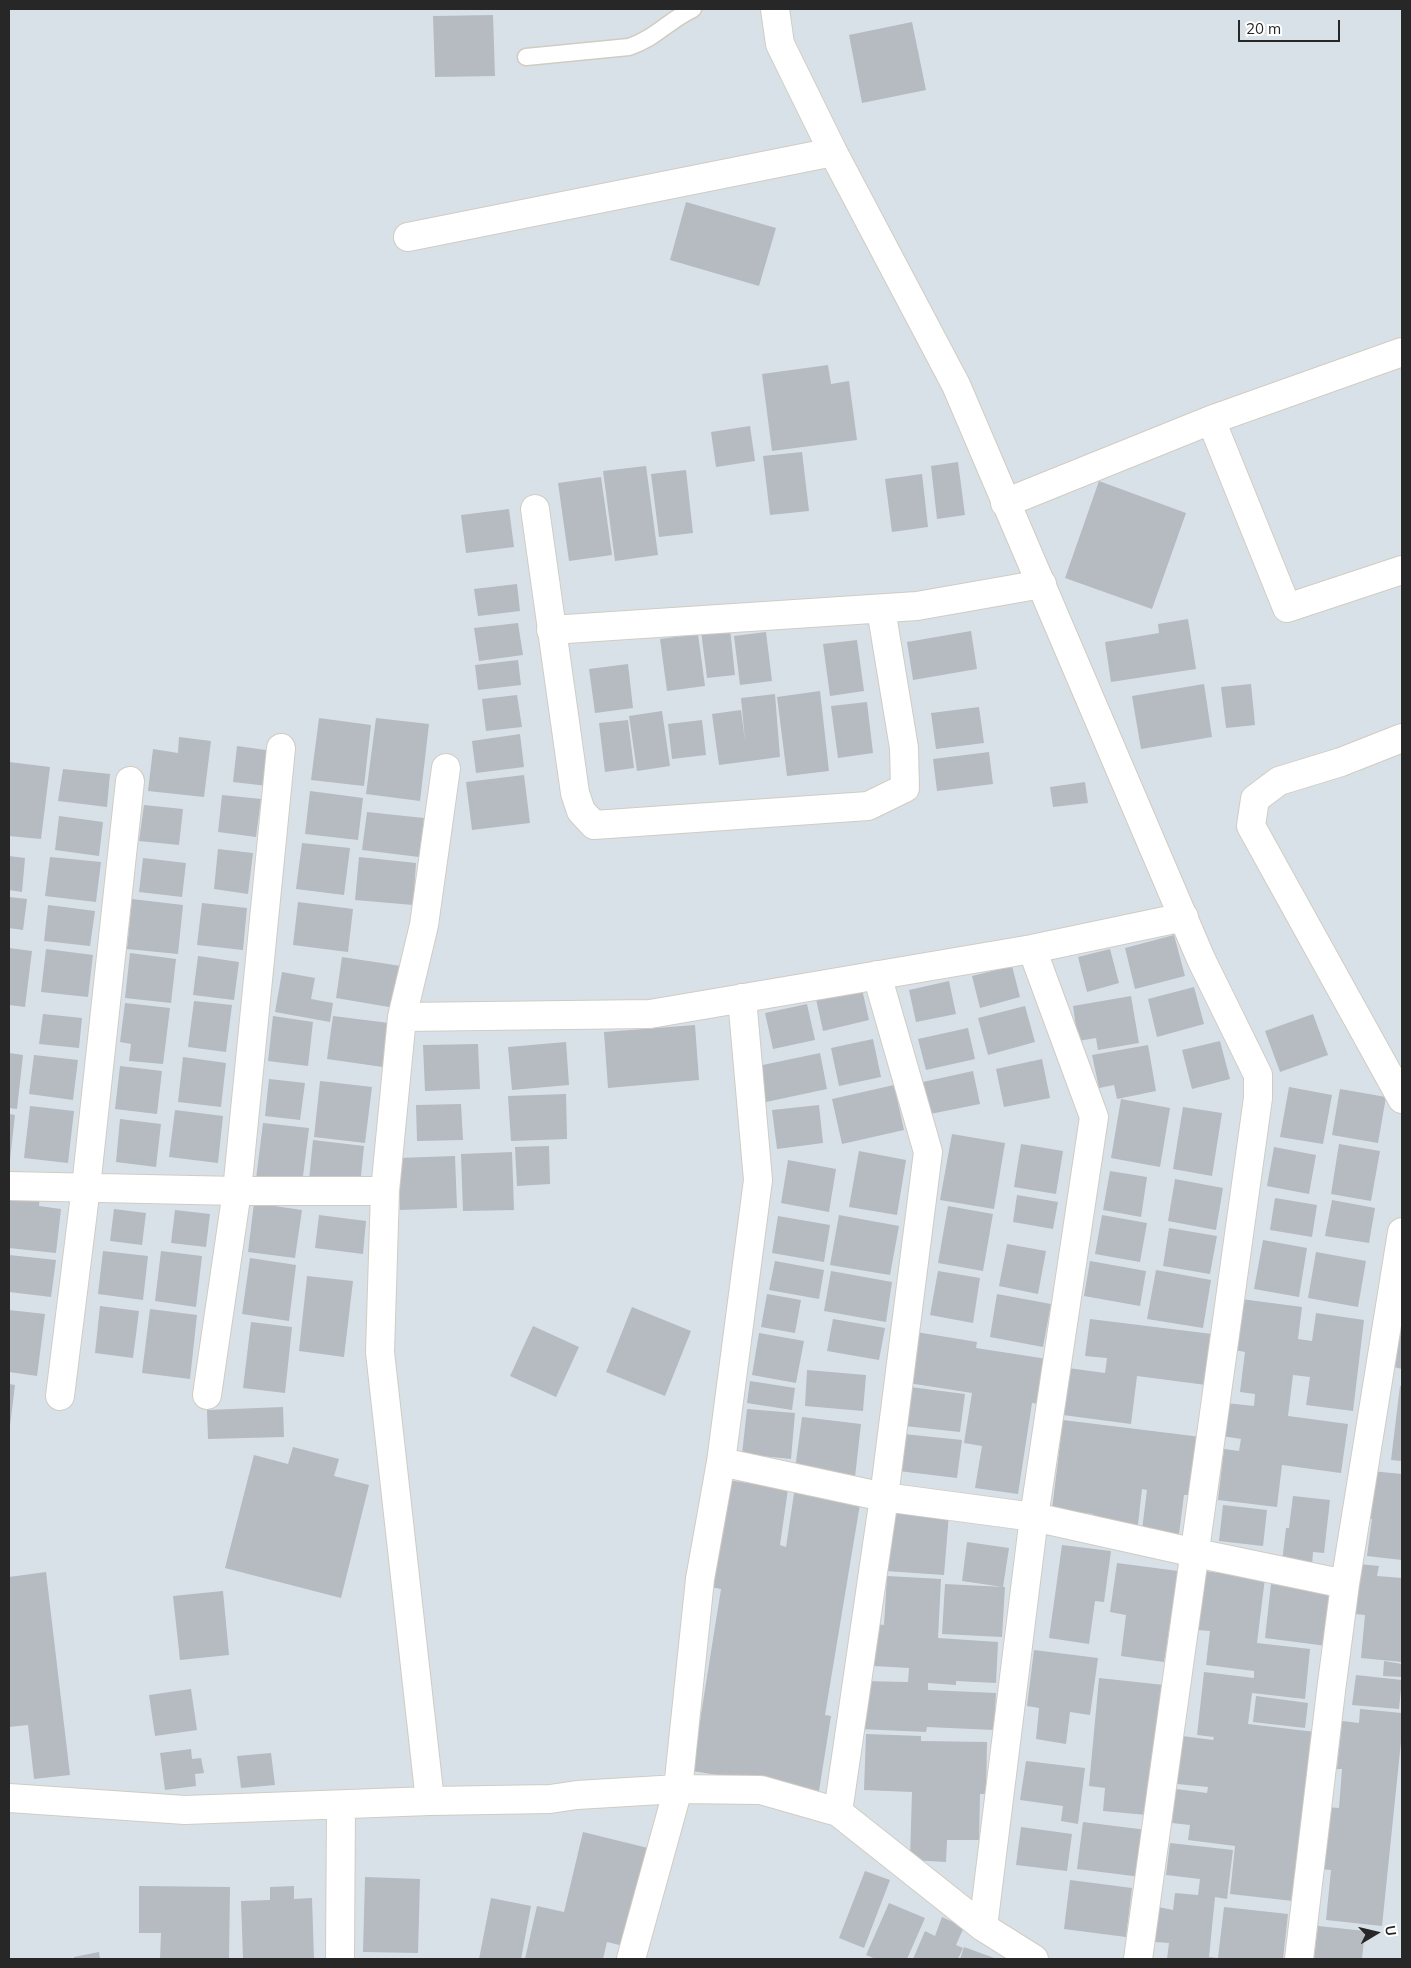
<!DOCTYPE html>
<html>
<head>
<meta charset="utf-8">
<style>
  body { margin:0 }
  #map { position:relative; width:1411px; height:1968px; overflow:hidden; background:#d9e1e8; font-family:Mulish,sans-serif }
  canvas { display:block }
  .frame { position:absolute; inset:0; border:10px solid #272727; pointer-events:none }
  .north { position:absolute; left:1351px; top:1908px; width:50px; height:50px; -webkit-text-stroke:4px #fff; paint-order:stroke; rotate:81deg; font-size:14px; font-weight:700; line-height:20px; text-align:center; color:#272727 }
  .north::after { content:''; display:block; margin:auto; width:18px; height:22px; background:#272727; clip-path:polygon(50% 0,100% 100%,50% 72%,0 100%) }
  .scale { position:absolute; left:1238px; top:20px; width:102px; height:22px; box-sizing:border-box; border:2px solid #272727; border-top:0; padding-left:6px; font-size:15px; line-height:18px; white-space:nowrap; color:#272727; -webkit-text-stroke:4px #fff; paint-order:stroke }
</style>
</head>
<body>
<div id="map">
<canvas width="1411" height="1968"></canvas>
<div class="frame"></div>
<div class="north">U</div>
<div class="scale">20 m</div>
</div>
<script>
const ctx = document.querySelector('canvas').getContext('2d');
ctx.lineJoin = 'round';
function paint(path, color) { ctx.fillStyle = color; ctx.fill(path, 'evenodd'); }
function stroke(path, color, width, dash) { ctx.strokeStyle = color; ctx.lineWidth = width; ctx.lineCap = dash ? 'butt' : 'round'; ctx.setLineDash(dash || []); ctx.stroke(path); }
const building = new Path2D(`
  M 493,15 L 495,76 L 435,77 L 433,16 Z
  M 912,22 L 926,90 L 862,103 L 849,35 Z
  M 686,202 L 776,228 L 759,286 L 670,260 Z
  M 828,365 L 831,384 L 849,381 L 857,440 L 772,451 L 762,374 Z
  M 750,426 L 755,461 L 716,467 L 711,432 Z
  M 802,452 L 809,511 L 770,515 L 763,456 Z
  M 958,462 L 965,515 L 937,519 L 931,466 Z
  M 646,466 L 658,555 L 615,561 L 603,471 Z
  M 686,470 L 693,533 L 659,537 L 651,474 Z
  M 922,474 L 928,527 L 892,532 L 885,479 Z
  M 601,477 L 612,555 L 569,561 L 558,483 Z
  M 1099,481 L 1186,513 L 1152,609 L 1065,578 Z
  M 509,509 L 514,547 L 466,553 L 461,515 Z
  M 517,584 L 520,611 L 478,616 L 474,589 Z
  M 1188,619 L 1196,669 L 1111,682 L 1105,642 L 1159,633 L 1158,624 Z
  M 729,620 L 735,675 L 707,678 L 700,623 Z
  M 518,623 L 523,655 L 479,661 L 474,628 Z
  M 971,631 L 977,669 L 913,680 L 907,642 Z
  M 766,632 L 772,681 L 740,685 L 734,636 Z
  M 698,634 L 705,686 L 667,691 L 660,639 Z
  M 857,640 L 864,691 L 830,696 L 823,644 Z
  M 518,660 L 521,685 L 478,690 L 475,665 Z
  M 628,664 L 633,708 L 595,713 L 589,669 Z
  M 1204,684 L 1212,737 L 1141,749 L 1132,696 Z
  M 1251,684 L 1255,725 L 1226,728 L 1221,687 Z
  M 820,691 L 829,771 L 787,776 L 777,697 Z
  M 775,694 L 780,757 L 719,765 L 712,714 L 741,710 L 745,741 L 741,698 Z
  M 517,695 L 522,727 L 486,731 L 482,699 Z
  M 867,702 L 873,753 L 838,758 L 831,706 Z
  M 979,707 L 984,743 L 936,749 L 931,713 Z
  M 662,711 L 670,766 L 637,771 L 629,716 Z
  M 319,718 L 371,725 L 364,786 L 311,780 Z
  M 376,718 L 429,724 L 420,801 L 366,794 Z
  M 628,720 L 634,768 L 605,772 L 599,723 Z
  M 702,720 L 706,755 L 672,759 L 668,724 Z
  M 520,734 L 524,767 L 476,773 L 472,741 Z
  M 179,737 L 211,741 L 204,797 L 148,791 L 153,749 L 178,753 Z
  M 237,746 L 273,751 L 268,786 L 233,782 Z
  M 989,752 L 993,784 L 937,791 L 933,759 Z
  M 9,762 L 50,767 L 41,839 L 9,836 Z
  M 63,769 L 110,774 L 107,807 L 58,801 Z
  M 524,775 L 530,823 L 472,830 L 466,782 Z
  M 1085,782 L 1088,803 L 1053,807 L 1050,787 Z
  M 310,791 L 363,798 L 358,840 L 305,834 Z
  M 222,795 L 261,799 L 256,837 L 218,832 Z
  M 144,805 L 183,809 L 179,845 L 139,841 Z
  M 367,812 L 424,818 L 419,857 L 362,850 Z
  M 59,816 L 103,822 L 99,856 L 55,850 Z
  M 302,843 L 350,848 L 344,895 L 296,889 Z
  M 218,849 L 253,853 L 248,894 L 214,889 Z
  M 9,856 L 25,858 L 22,892 L 9,890 Z
  M 50,857 L 101,862 L 96,902 L 45,896 Z
  M 359,857 L 416,863 L 413,905 L 355,900 Z
  M 143,858 L 186,863 L 182,897 L 139,892 Z
  M 9,897 L 27,899 L 23,930 L 9,928 Z
  M 132,899 L 183,905 L 178,954 L 127,949 Z
  M 298,902 L 353,909 L 348,952 L 293,945 Z
  M 202,903 L 247,908 L 243,950 L 197,945 Z
  M 48,905 L 95,911 L 90,946 L 44,941 Z
  M 1174,935 L 1185,976 L 1135,989 L 1125,948 Z
  M 9,948 L 32,951 L 25,1007 L 9,1005 Z
  M 46,949 L 93,955 L 88,997 L 41,992 Z
  M 1110,949 L 1119,983 L 1087,992 L 1078,957 Z
  M 130,953 L 176,959 L 171,1003 L 125,998 Z
  M 198,956 L 239,962 L 234,1000 L 193,995 Z
  M 342,957 L 401,966 L 395,1008 L 336,998 Z
  M 1012,966 L 1020,997 L 980,1008 L 972,976 Z
  M 282,972 L 315,978 L 311,999 L 333,1003 L 330,1022 L 275,1012 Z
  M 949,981 L 956,1014 L 916,1022 L 909,990 Z
  M 1194,987 L 1204,1024 L 1157,1037 L 1148,999 Z
  M 862,989 L 869,1020 L 823,1031 L 816,999 Z
  M 1131,996 L 1139,1043 L 1098,1050 L 1096,1038 L 1078,1041 L 1073,1006 Z
  M 194,1001 L 232,1005 L 226,1052 L 188,1047 Z
  M 125,1003 L 170,1008 L 163,1064 L 129,1061 L 131,1044 L 120,1042 Z
  M 807,1004 L 815,1040 L 773,1049 L 765,1013 Z
  M 1025,1006 L 1035,1042 L 988,1055 L 978,1018 Z
  M 43,1014 L 82,1018 L 79,1048 L 39,1044 Z
  M 1313,1014 L 1328,1055 L 1280,1072 L 1265,1031 Z
  M 273,1016 L 313,1022 L 308,1066 L 268,1061 Z
  M 333,1016 L 389,1023 L 383,1067 L 327,1059 Z
  M 695,1025 L 699,1080 L 608,1088 L 604,1032 Z
  M 968,1028 L 975,1059 L 926,1070 L 918,1039 Z
  M 873,1039 L 881,1077 L 839,1086 L 831,1048 Z
  M 1220,1041 L 1230,1079 L 1192,1089 L 1182,1050 Z
  M 566,1042 L 569,1085 L 512,1090 L 508,1047 Z
  M 478,1044 L 480,1089 L 425,1091 L 423,1045 Z
  M 1148,1045 L 1156,1091 L 1117,1099 L 1114,1085 L 1099,1088 L 1092,1055 Z
  M 9,1053 L 23,1055 L 17,1109 L 9,1108 Z
  M 820,1053 L 827,1089 L 766,1102 L 758,1066 Z
  M 34,1055 L 78,1060 L 73,1100 L 29,1094 Z
  M 183,1057 L 226,1063 L 221,1107 L 178,1102 Z
  M 1042,1059 L 1050,1098 L 1004,1107 L 996,1069 Z
  M 120,1066 L 162,1071 L 157,1114 L 115,1109 Z
  M 973,1071 L 980,1104 L 930,1114 L 923,1082 Z
  M 269,1079 L 305,1083 L 300,1120 L 265,1116 Z
  M 320,1081 L 372,1087 L 365,1143 L 314,1137 Z
  M 894,1085 L 904,1130 L 842,1144 L 832,1099 Z
  M 1289,1087 L 1332,1095 L 1323,1144 L 1280,1137 Z
  M 1340,1089 L 1386,1097 L 1378,1143 L 1332,1135 Z
  M 566,1094 L 567,1139 L 511,1141 L 508,1096 Z
  M 1121,1099 L 1170,1108 L 1160,1167 L 1111,1158 Z
  M 461,1104 L 463,1140 L 417,1141 L 416,1105 Z
  M 819,1105 L 823,1143 L 777,1149 L 772,1110 Z
  M 30,1106 L 74,1111 L 68,1163 L 24,1158 Z
  M 1183,1107 L 1222,1113 L 1212,1176 L 1173,1169 Z
  M 175,1110 L 223,1116 L 218,1163 L 169,1157 Z
  M 9,1114 L 15,1115 L 10,1160 L 9,1160 Z
  M 120,1119 L 161,1124 L 156,1167 L 116,1162 Z
  M 263,1123 L 309,1128 L 302,1184 L 256,1179 Z
  M 952,1134 L 1005,1143 L 994,1209 L 940,1200 Z
  M 313,1140 L 364,1146 L 360,1186 L 309,1180 Z
  M 1021,1144 L 1063,1151 L 1056,1194 L 1014,1187 Z
  M 1339,1144 L 1380,1151 L 1371,1201 L 1331,1194 Z
  M 549,1146 L 550,1184 L 517,1186 L 515,1147 Z
  M 1274,1147 L 1316,1155 L 1309,1194 L 1267,1186 Z
  M 859,1151 L 906,1160 L 897,1215 L 849,1207 Z
  M 512,1152 L 514,1210 L 463,1211 L 461,1154 Z
  M 455,1156 L 457,1208 L 400,1210 L 398,1158 Z
  M 788,1160 L 836,1169 L 829,1212 L 781,1203 Z
  M 1110,1171 L 1147,1177 L 1141,1217 L 1103,1210 Z
  M 1175,1179 L 1223,1188 L 1216,1230 L 1168,1221 Z
  M 9,1192 L 40,1196 L 39,1206 L 61,1209 L 56,1253 L 9,1248 Z
  M 1017,1195 L 1058,1202 L 1053,1229 L 1013,1222 Z
  M 1275,1198 L 1317,1205 L 1312,1237 L 1270,1230 Z
  M 1332,1200 L 1375,1208 L 1369,1243 L 1325,1236 Z
  M 254,1203 L 302,1210 L 295,1258 L 248,1252 Z
  M 948,1206 L 993,1214 L 983,1271 L 938,1263 Z
  M 114,1209 L 146,1213 L 142,1245 L 110,1241 Z
  M 175,1210 L 210,1214 L 206,1247 L 171,1243 Z
  M 319,1215 L 366,1221 L 363,1254 L 315,1248 Z
  M 839,1215 L 899,1226 L 890,1275 L 830,1265 Z
  M 1102,1215 L 1147,1223 L 1140,1262 L 1095,1254 Z
  M 778,1216 L 830,1225 L 824,1262 L 772,1253 Z
  M 1169,1228 L 1217,1236 L 1210,1274 L 1163,1266 Z
  M 1263,1240 L 1307,1248 L 1299,1297 L 1254,1289 Z
  M 1007,1244 L 1046,1251 L 1038,1294 L 999,1286 Z
  M 103,1251 L 148,1256 L 143,1300 L 98,1294 Z
  M 161,1251 L 202,1256 L 196,1307 L 155,1301 Z
  M 1316,1252 L 1366,1261 L 1358,1307 L 1308,1298 Z
  M 9,1255 L 56,1260 L 51,1297 L 9,1292 Z
  M 250,1258 L 296,1265 L 289,1321 L 242,1314 Z
  M 775,1261 L 824,1270 L 819,1299 L 769,1290 Z
  M 1090,1261 L 1146,1271 L 1140,1306 L 1084,1296 Z
  M 1156,1270 L 1211,1280 L 1203,1328 L 1147,1319 Z
  M 831,1271 L 892,1282 L 886,1322 L 824,1311 Z
  M 938,1271 L 980,1278 L 973,1323 L 930,1315 Z
  M 307,1276 L 353,1281 L 344,1357 L 299,1351 Z
  M 767,1294 L 801,1300 L 795,1333 L 761,1327 Z
  M 997,1294 L 1051,1304 L 1043,1347 L 990,1337 Z
  M 1241,1299 L 1302,1307 L 1298,1339 L 1312,1341 L 1316,1313 L 1364,1320 L 1353,1411 L 1306,1405 L 1310,1377 L 1293,1375 L 1288,1416 L 1348,1424 L 1341,1473 L 1282,1465 L 1277,1507 L 1218,1500 L 1224,1449 L 1239,1451 L 1241,1439 L 1222,1436 L 1226,1403 L 1254,1406 L 1255,1394 L 1240,1392 L 1245,1352 L 1235,1350 Z
  M 100,1306 L 139,1311 L 133,1358 L 95,1353 Z
  M 632,1307 L 691,1331 L 665,1396 L 606,1372 Z
  M 150,1309 L 197,1315 L 190,1379 L 142,1373 Z
  M 9,1310 L 45,1314 L 37,1376 L 9,1372 Z
  M 1395,1316 L 1402,1317 L 1402,1369 L 1385,1365 Z
  M 833,1319 L 885,1328 L 879,1360 L 827,1351 Z
  M 1090,1319 L 1212,1334 L 1206,1385 L 1137,1376 L 1131,1424 L 1063,1415 L 1068,1368 L 1105,1373 L 1107,1358 L 1085,1356 Z
  M 251,1322 L 292,1327 L 285,1393 L 243,1388 Z
  M 533,1326 L 579,1347 L 556,1397 L 510,1376 Z
  M 910,1331 L 977,1342 L 976,1348 L 1047,1359 L 1040,1404 L 1032,1403 L 1018,1494 L 975,1488 L 982,1446 L 964,1443 L 972,1393 L 902,1382 Z
  M 759,1333 L 804,1341 L 796,1383 L 752,1375 Z
  M 807,1370 L 866,1375 L 863,1411 L 805,1406 Z
  M 750,1381 L 795,1388 L 792,1410 L 747,1403 Z
  M 9,1384 L 15,1385 L 10,1426 L 9,1426 Z
  M 1400,1386 L 1402,1386 L 1402,1461 L 1391,1460 Z
  M 910,1387 L 965,1394 L 960,1432 L 905,1426 Z
  M 283,1407 L 284,1437 L 208,1439 L 207,1410 Z
  M 747,1409 L 795,1413 L 791,1459 L 742,1454 Z
  M 802,1417 L 861,1424 L 855,1477 L 795,1469 Z
  M 1063,1420 L 1201,1437 L 1194,1495 L 1184,1495 L 1178,1542 L 1141,1538 L 1147,1490 L 1142,1489 L 1137,1533 L 1091,1528 L 1093,1514 L 1052,1509 Z
  M 894,1433 L 962,1440 L 957,1478 L 890,1470 Z
  M 293,1447 L 339,1459 L 334,1476 L 369,1485 L 341,1598 L 225,1568 L 254,1455 L 288,1464 Z
  M 1371,1471 L 1402,1474 L 1402,1560 L 1367,1556 L 1372,1519 L 1366,1518 Z
  M 728,1480 L 788,1489 L 780,1545 L 786,1547 L 795,1487 L 861,1498 L 825,1715 L 831,1716 L 819,1791 L 692,1771 L 721,1589 L 711,1587 Z
  M 1293,1496 L 1330,1500 L 1324,1553 L 1313,1552 L 1312,1566 L 1282,1562 L 1286,1528 L 1289,1528 Z
  M 1223,1505 L 1267,1510 L 1263,1546 L 1219,1541 Z
  M 883,1509 L 949,1514 L 944,1575 L 886,1571 Z
  M 967,1542 L 1009,1548 L 1003,1587 L 962,1581 Z
  M 1062,1545 L 1111,1551 L 1104,1602 L 1095,1601 L 1089,1644 L 1049,1638 Z
  M 1117,1563 L 1178,1571 L 1164,1662 L 1121,1656 L 1126,1615 L 1110,1612 Z
  M 1359,1564 L 1379,1566 L 1377,1576 L 1402,1578 L 1402,1662 L 1361,1658 L 1365,1615 L 1354,1614 Z
  M 1203,1571 L 1265,1578 L 1257,1643 L 1310,1649 L 1305,1699 L 1252,1693 L 1248,1724 L 1315,1732 L 1314,1748 L 1310,1748 L 1293,1901 L 1230,1894 L 1235,1846 L 1188,1840 L 1190,1825 L 1172,1823 L 1176,1789 L 1207,1793 L 1208,1787 L 1177,1784 L 1182,1736 L 1213,1740 L 1214,1737 L 1197,1735 L 1204,1672 L 1254,1678 L 1254,1671 L 1206,1665 L 1210,1631 L 1197,1630 Z
  M 46,1572 L 70,1775 L 34,1779 L 28,1725 L 9,1727 L 9,1577 Z
  M 887,1576 L 941,1579 L 938,1638 L 998,1642 L 996,1683 L 956,1681 L 956,1685 L 928,1683 L 928,1690 L 996,1693 L 994,1730 L 927,1727 L 926,1732 L 860,1729 L 861,1681 L 908,1682 L 909,1668 L 874,1666 L 876,1624 L 884,1625 Z
  M 945,1584 L 1005,1587 L 1002,1637 L 942,1634 Z
  M 1271,1584 L 1333,1591 L 1327,1646 L 1265,1638 Z
  M 223,1591 L 229,1655 L 180,1660 L 173,1596 Z
  M 1034,1650 L 1098,1658 L 1090,1715 L 1070,1712 L 1066,1744 L 1036,1739 L 1039,1708 L 1027,1706 Z
  M 1384,1661 L 1402,1664 L 1402,1677 L 1383,1676 Z
  M 1356,1675 L 1402,1680 L 1399,1709 L 1352,1705 Z
  M 1099,1678 L 1164,1685 L 1147,1815 L 1103,1811 L 1105,1788 L 1089,1786 Z
  M 191,1689 L 197,1730 L 155,1736 L 149,1695 Z
  M 1256,1696 L 1308,1703 L 1305,1728 L 1253,1722 Z
  M 1360,1709 L 1402,1713 L 1402,1732 L 1382,1926 L 1326,1920 L 1331,1870 L 1321,1869 L 1327,1807 L 1339,1808 L 1342,1769 L 1337,1769 L 1342,1721 L 1359,1723 Z
  M 866,1734 L 921,1736 L 921,1741 L 987,1742 L 986,1794 L 980,1794 L 979,1840 L 947,1840 L 946,1862 L 910,1860 L 912,1792 L 864,1790 Z
  M 191,1749 L 192,1759 L 201,1758 L 204,1773 L 195,1774 L 196,1786 L 165,1790 L 160,1753 Z
  M 271,1753 L 275,1785 L 241,1788 L 237,1756 Z
  M 1026,1761 L 1085,1768 L 1078,1824 L 1061,1821 L 1063,1806 L 1020,1800 Z
  M 1083,1822 L 1147,1830 L 1141,1877 L 1077,1869 Z
  M 1021,1827 L 1072,1834 L 1067,1871 L 1016,1865 Z
  M 583,1832 L 656,1850 L 632,1948 L 607,1942 L 603,1959 L 525,1959 L 537,1906 L 564,1912 Z
  M 1170,1843 L 1233,1850 L 1227,1899 L 1215,1897 L 1209,1957 L 1218,1958 L 1224,1907 L 1288,1914 L 1283,1959 L 1167,1959 L 1169,1943 L 1155,1942 L 1158,1907 L 1173,1910 L 1175,1893 L 1198,1895 L 1200,1879 L 1166,1875 Z
  M 865,1871 L 890,1880 L 864,1948 L 839,1938 Z
  M 365,1877 L 420,1879 L 418,1953 L 363,1952 Z
  M 1070,1880 L 1132,1888 L 1126,1937 L 1064,1929 Z
  M 139,1886 L 230,1887 L 229,1959 L 160,1959 L 161,1933 L 139,1933 Z
  M 294,1886 L 294,1899 L 312,1898 L 314,1959 L 243,1959 L 241,1901 L 270,1900 L 270,1887 Z
  M 491,1898 L 531,1906 L 521,1959 L 479,1959 Z
  M 889,1903 L 925,1918 L 907,1959 L 876,1959 L 866,1955 Z
  M 942,1917 L 964,1927 L 956,1945 L 963,1948 L 958,1959 L 913,1959 L 925,1931 L 935,1936 Z
  M 1318,1926 L 1365,1931 L 1362,1959 L 1314,1959 Z
  M 964,1947 L 997,1959 L 960,1959 Z
  M 99,1952 L 100,1959 L 74,1959 L 74,1957 Z`);
const service = new Path2D(`
  M 526,57 L 629,47 C 656,38 669,20 693,9`);
const minor = new Path2D(`
  M 775,9 L 780,44 L 833,152 L 956,385 L 1201,959 L 1258,1075 L 1258,1098 L 1138,1959
  M 408,237 L 833,152
  M 1211,420 L 1287,608 L 1402,570
  M 1005,503 L 1211,420 L 1402,352
  M 535,509 L 575,793 L 581,811 L 594,825 L 868,806 L 905,788 L 904,748 L 881,609
  M 551,630 L 917,606 L 1042,584
  M 1402,738 L 1341,762 L 1279,781 L 1255,799 L 1251,826 L 1402,1099
  M 402,1017 L 650,1014 L 1032,949 L 1184,917
  M 9,1186 L 237,1191 L 385,1191
  M 207,1395 L 237,1191 L 281,748
  M 60,1396 L 86,1187 L 130,781
  M 721,1462 L 884,1497 L 1034,1517 L 1196,1553 L 1345,1584
  M 9,1798 L 185,1810 L 430,1801 L 550,1799 L 577,1795 L 678,1789 L 761,1790 L 838,1812 L 983,1927 L 1034,1959
  M 430,1801 L 380,1352 L 385,1191 L 402,1017 L 424,925 L 446,768
  M 838,1812 L 884,1497 L 928,1152 L 877,975
  M 983,1927 L 1034,1517 L 1094,1117 L 1032,949
  M 340,1959 L 341,1805
  M 631,1959 L 678,1789 L 700,1579 L 721,1462 L 758,1180 L 742,998
  M 1299,1959 L 1331,1691 L 1345,1584 L 1402,1232`);
paint(building, '#b6bac1');
stroke(service, '#d0ccc2', 19);
stroke(minor, '#d0ccc2', 30);
stroke(service, '#fff', 16);
stroke(minor, '#fff', 28);
</script>
</body>
</html>
